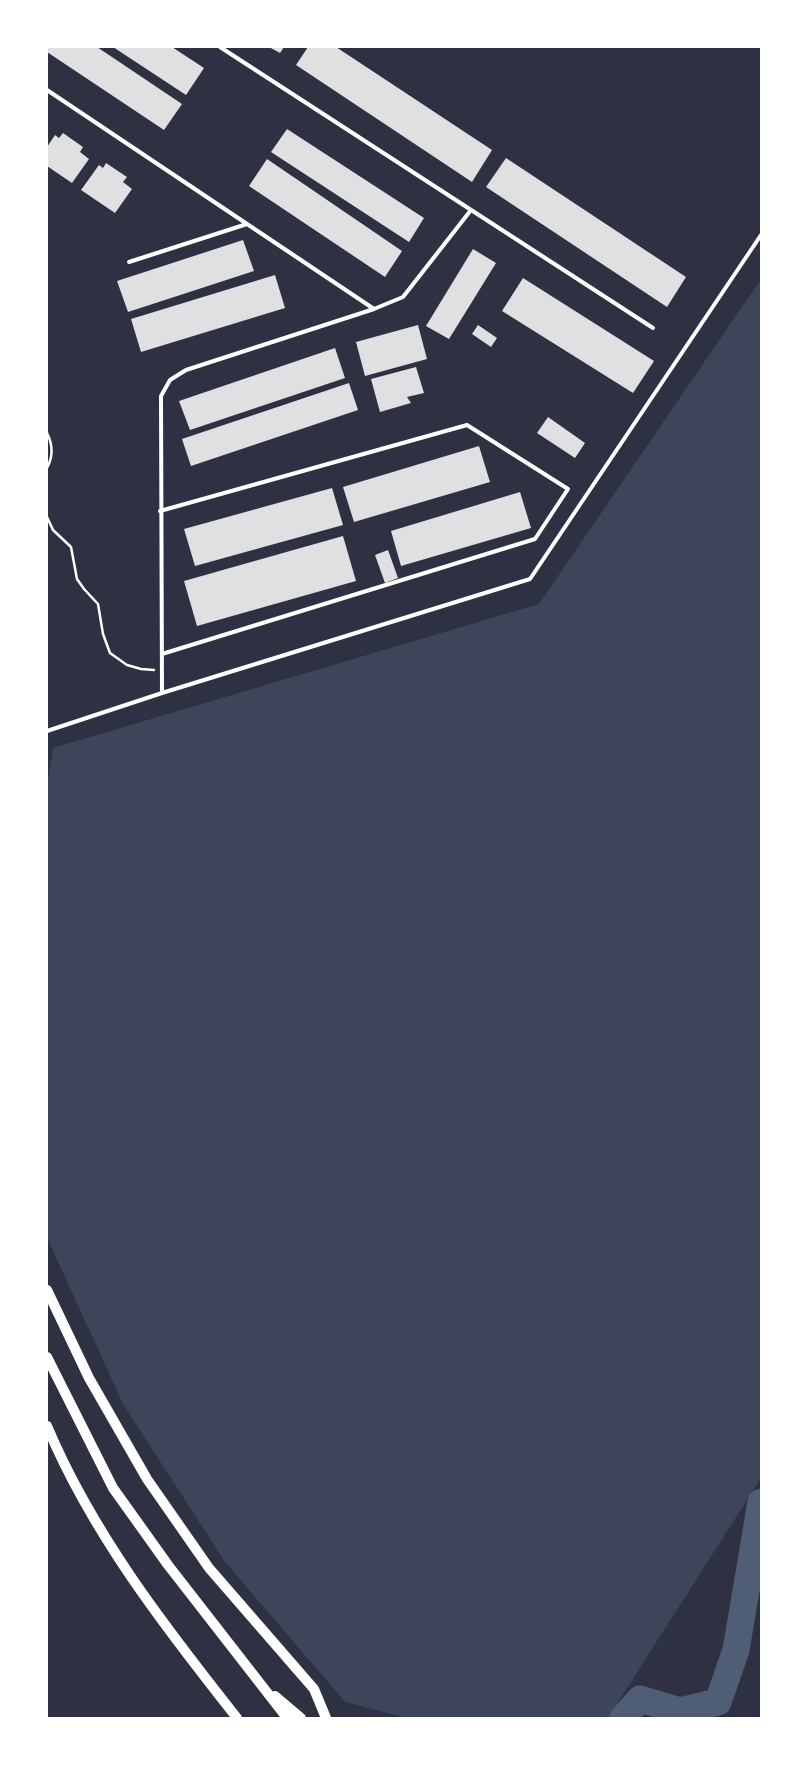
<!DOCTYPE html>
<html>
<head>
<meta charset="utf-8">
<style>
  body { margin:0 }
  #map { position:relative; width:808px; height:1765px; overflow:hidden; background:#2d3142; font-family:Signika,sans-serif }
  canvas { display:block }
  .frame { position:absolute; inset:0; border:48px solid #fff; pointer-events:none }
</style>
</head>
<body>
<div id="map">
<canvas width="808" height="1765"></canvas>
<div class="frame"></div>
</div>
<script>
const c = document.querySelector('canvas').getContext('2d');
c.lineJoin = 'round';
function fillPath(path, color) {
  c.fillStyle = color;
  c.fill(path, 'evenodd');
}
function trace(path, color, width, dash) {
  c.strokeStyle = color;
  c.lineWidth = width;
  c.lineCap = dash ? 'butt' : 'round';
  c.setLineDash(dash || []);
  c.stroke(path);
}
fillPath(new Path2D(`
  M761,279V1478L608,1718H407L345,1702L225,1562L123,1404L49,1242L47,1230V786L53,748L539,604Z`), '#3c4559');
trace(new Path2D(`
  M623,1718L640,1699L680,1711L718,1702L736,1650L761,1502`), '#4f5d75', 27);
fillPath(new Path2D(`
  M47,47H97L182,104L164,130L47,52Z
  M113,47H172L204,68L186,95Z
  M269,47H284L280,53Z
  M308,47H336L492,150L472,182L296,65Z
  M287,129L424,218L409,242L271,152Z
  M63,133L83,147L80,152L89,159L72,183L47,166V147L55,135L59,138Z
  M506,158L686,277L667,307L486,187Z
  M267,159L402,251L385,277L249,186Z
  M106,163L127,177L123,182L132,189L115,213L81,190L99,165L103,168Z
  M243,240L254,271L128,312L117,281Z
  M473,249L496,263L449,339L426,326Z
  M275,275L285,308L141,352L131,319Z
  M523,278L654,361L633,393L502,311Z
  M418,325L427,359L365,376L356,342Z
  M478,325L497,338L491,347L472,334Z
  M335,348L345,378L190,430L179,401Z
  M416,367L424,393L407,397L411,403L380,412L371,379Z
  M349,383L358,410L191,466L182,439Z
  M548,417L585,443L575,458L537,433Z
  M479,446L490,482L354,522L343,487Z
  M332,488L343,525L195,566L184,529Z
  M520,492L531,528L401,566L391,531Z
  M343,536L356,581L197,626L184,581Z
  M388,550L398,578L385,583L375,555Z`), '#e0e0e3');
trace(new Path2D(`
  M47,433C53,445 53,457 47,468
  M47,517L53,530L71,547L77,579L84,589L98,604L103,634L110,653L127,665L141,669L154,670`), '#fff', 2.5);
trace(new Path2D(`
  M220,47L653,328
  M47,90L374,309
  M129,262L247,224
  M160,511L467,425L568,489L535,539L162,654
  M162,693L161,396L170,380L186,370L374,309L403,297L471,210
  M47,731L162,693L530,579L761,235`), '#fff', 4);
trace(new Path2D(`
  M47,1290L89,1378L147,1479L209,1568L314,1689L326,1718
  M47,1357L113,1488L168,1565L287,1718
  M47,1426C92,1533 165,1627 237,1718
  M275,1696L301,1718`), '#fff', 10);
</script>
</body>
</html>
